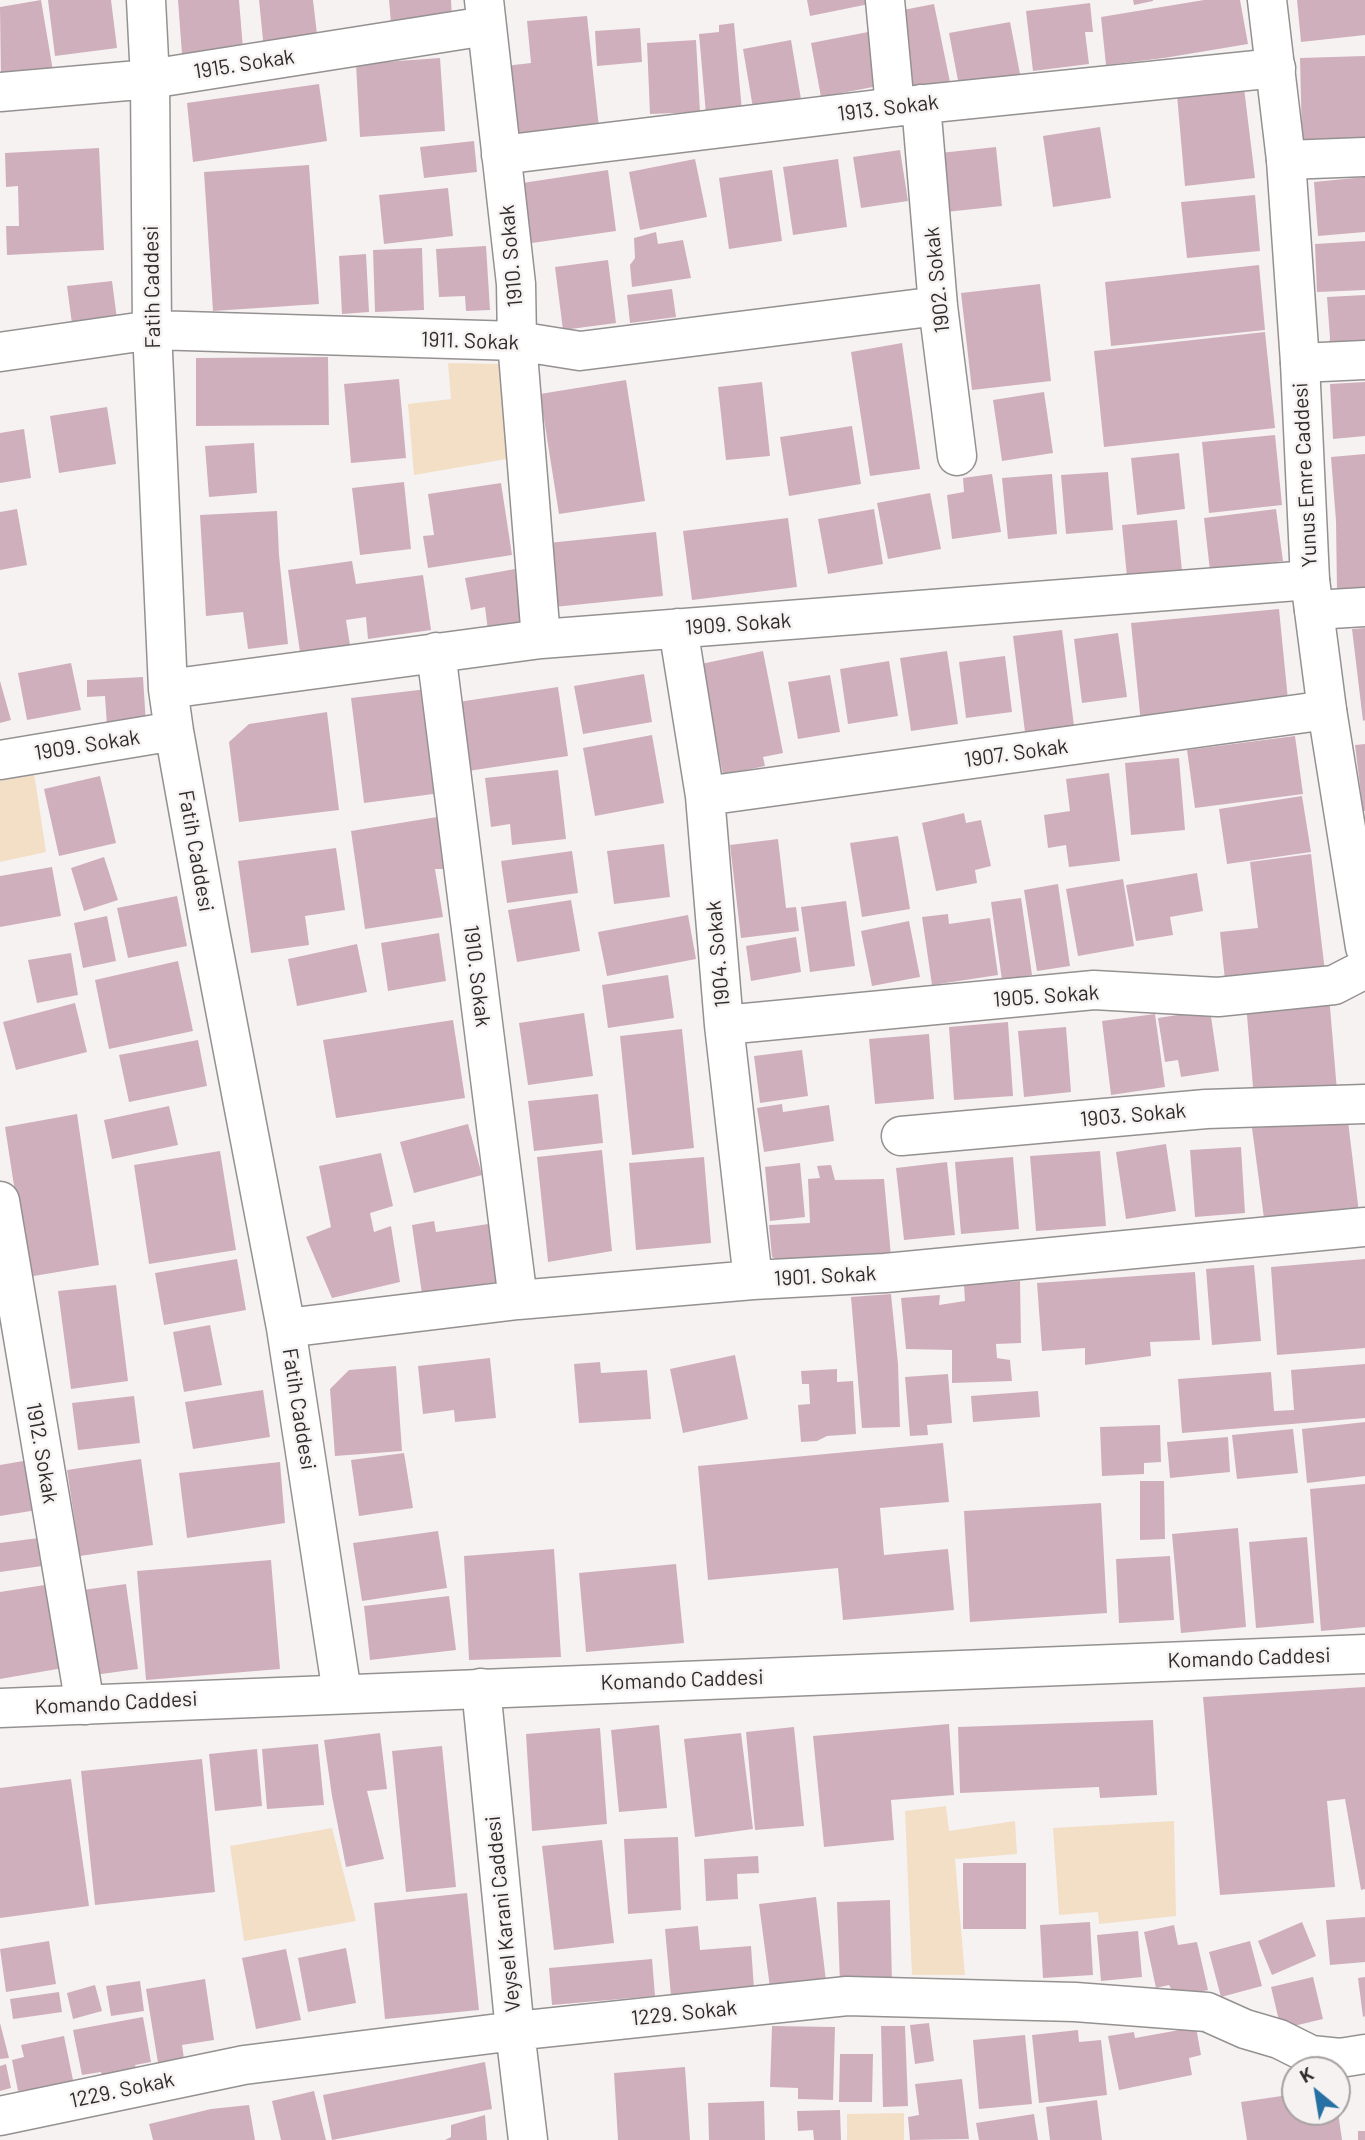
<!DOCTYPE html>
<html>
<head>
<meta charset="utf-8">
<style>
  body { margin:0 }
  #map { position:relative; width:1365px; height:2140px; overflow:hidden; background:#f6f2f2; font-family:Barlow,sans-serif }
  canvas { display:block }
  .north { position:absolute; left:1281px; top:2056px; width:70px; height:70px; box-sizing:border-box; background:#f6f2f2; border:2px solid #a6a2a2; border-radius:50%; rotate:330deg; font-size:19px; font-weight:700; line-height:28px; text-align:center; color:#2d2b2b }
  .north::after { content:''; display:block; margin:auto; width:24px; height:32px; background:#2670a3; clip-path:polygon(50% 0,100% 100%,50% 72%,0 100%) }
</style>
</head>
<body>
<div id="map">
<canvas width="1365" height="2140"></canvas>
<div class="north">K</div>
</div>
<script>
const c = document.querySelector('canvas').getContext('2d');
c.lineJoin = 'round';
function fillPath(path, color) {
  c.fillStyle = color;
  c.fill(path, 'evenodd');
}
function trace(path, color, width, dash) {
  c.strokeStyle = color;
  c.lineWidth = width;
  c.lineCap = dash ? 'butt' : 'round';
  c.setLineDash(dash || []);
  c.stroke(path);
}
function write(font, color, halo, rows, align = 'center') {
  c.font = font + ' Barlow,sans-serif';
  c.lineWidth = 5;
  c.setLineDash([]);
  c.textBaseline = 'middle';
  c.strokeStyle = halo;
  c.fillStyle = color;
  for (const [text, x, y, turn = 0] of rows) {
    c.save();
    c.translate(x, y);
    c.rotate((+turn || 0) * Math.PI / 180);
    c.textAlign = isNaN(turn) ? turn : align;
    if (halo) c.strokeText(text, 0, 0);
    c.fillText(text, 0, 0);
    c.restore();
  }
}
fillPath(new Path2D(`
  M448,363L502,364L507,459L414,475L408,404L451,399Z
  M34,773L46,852L0,862V781Z
  M946,1806L949,1831L1015,1821L1017,1854L955,1859L965,1975H912L905,1811Z
  M1174,1821L1176,1916L1099,1924L1098,1912L1059,1915L1053,1828Z
  M332,1828L356,1921L244,1941L230,1846Z
  M904,2113V2140H847V2114Z`), '#f2dfc6');
fillPath(new Path2D(`
  M41,0L53,71L1,80L0,7Z
  M48,0H111L117,48L55,56Z
  M178,0H239L243,49L182,54Z
  M259,0H313L318,43L264,50Z
  M389,0H451L452,19L391,23Z
  M807,0H873L874,3L810,16Z
  M1133,0H1153V1L1134,5Z
  M1204,0H1240L1248,44L1164,58L1106,65L1101,17Z
  M1297,0H1365V35L1301,42Z
  M1090,3L1093,32H1085L1089,64L1033,71L1026,11Z
  M934,4L951,87L915,94L898,11Z
  M587,16L600,137L514,148L496,67L531,63L527,21Z
  M1010,22L1021,79L960,91L949,33Z
  M734,23L742,111L706,114L699,34L719,32V25Z
  M640,28L642,62L597,66L595,31Z
  M868,32L878,86L821,97L811,43Z
  M696,40L700,112L650,114L647,43Z
  M791,40L802,105L754,114L743,49Z
  M1365,56V140L1302,142L1300,58Z
  M440,58L445,131L360,137L356,64Z
  M319,84L327,141L193,162L187,103Z
  M1244,88L1255,178L1185,186L1177,95Z
  M1100,127L1111,198L1053,207L1043,136Z
  M474,141L477,172L424,178L420,147Z
  M996,147L1002,206L946,212L940,153Z
  M99,148L104,250L7,255L6,226H19L18,186L6,187L5,153Z
  M900,150L908,201L861,208L853,157Z
  M695,159L707,217L640,230L629,172Z
  M838,159L847,227L793,235L783,167Z
  M309,165L319,304L213,311L204,172Z
  M608,170L616,231L525,244L516,184Z
  M772,170L782,241L729,249L719,178Z
  M1365,177V232L1318,236L1314,182Z
  M448,188L453,236L384,244L379,195Z
  M1255,195L1260,251L1187,258L1181,202Z
  M656,232L658,244L683,240L691,278L632,287L630,265L635,258L634,238Z
  M1365,241V290L1317,292L1315,244Z
  M486,246L490,310L466,311L465,296L439,297L436,249Z
  M422,248L424,310L375,312L373,250Z
  M366,254L369,312L342,314L339,256Z
  M608,260L616,323L563,330L555,267Z
  M1259,265L1265,330L1111,346L1105,282Z
  M112,281L117,319L72,324L67,286Z
  M1040,284L1051,381L972,390L961,293Z
  M672,289L676,317L630,323L627,295Z
  M1365,295V352H1328L1330,338L1327,297Z
  M1265,332L1275,428L1104,447L1094,351Z
  M902,343L920,469L870,476L851,352Z
  M328,357L329,425L196,426V358Z
  M399,379L406,458L351,463L344,384Z
  M626,380L645,501L559,514L540,394Z
  M762,382L770,456L726,460L718,387Z
  M1365,382V436L1333,439L1330,384Z
  M1044,392L1053,453L1002,461L993,400Z
  M107,407L116,464L59,473L50,416Z
  M852,426L861,484L789,496L780,437Z
  M24,429L31,478L0,483V433Z
  M1275,435L1282,505L1209,513L1202,442Z
  M254,443L257,493L209,497L205,446Z
  M1179,453L1185,509L1137,515L1131,458Z
  M1365,454V591H1337L1336,521L1331,457Z
  M1108,472L1113,530L1066,534L1061,475Z
  M992,474L1001,532L952,539L947,495L964,492L963,478Z
  M1052,474L1057,534L1008,539L1002,478Z
  M404,482L411,549L360,555L352,488Z
  M501,483L512,555L428,568L423,536L434,535L428,494Z
  M930,493L941,549L888,559L877,503Z
  M17,509L27,565L0,570V512Z
  M874,509L883,564L828,574L818,519Z
  M1276,509L1283,561L1210,571L1204,518Z
  M277,511L279,555L288,644L248,649L243,612L206,616L200,515Z
  M788,518L797,587L692,600L683,531Z
  M1177,520L1182,571L1127,577L1122,525Z
  M656,532L663,596L554,607L548,543Z
  M352,561L356,584L423,575L431,630L368,639L366,617L346,620L350,645L300,652L288,570Z
  M515,569L524,626L488,631L485,607L471,610L465,578Z
  M1279,609L1289,710L1141,724L1131,623Z
  M1365,628V720L1363,721L1352,629Z
  M1062,630L1074,726L1025,732L1013,636Z
  M1118,633L1127,697L1082,703L1074,639Z
  M763,651L783,753L763,757L765,766L723,775L701,664Z
  M947,651L958,724L911,731L900,658Z
  M1005,656L1012,712L966,718L959,662Z
  M889,661L898,716L848,724L840,669Z
  M71,663L81,710L27,720L18,673Z
  M644,674L652,722L583,734L574,686Z
  M830,675L840,732L798,739L788,682Z
  M143,677L146,724L107,726L105,696L87,697V680Z
  M0,681L11,720L0,723Z
  M558,687L568,756L468,771L458,702Z
  M427,689L441,793L364,803L351,698Z
  M327,712L339,810L239,822L229,742L249,724Z
  M652,735L664,803L595,816L583,748Z
  M1295,736L1303,794L1195,808L1187,750Z
  M1365,744V811H1363L1355,745Z
  M1179,758L1185,830L1131,835L1125,763Z
  M558,770L566,839L512,845L510,824L491,827L485,778Z
  M1109,773L1120,861L1069,867L1066,845L1048,848L1044,815L1070,811L1066,779Z
  M100,776L116,843L59,856L44,789Z
  M1302,796L1311,852L1227,864L1219,809Z
  M964,813L966,823L981,820L991,866L975,870L977,883L936,891L922,823Z
  M437,817L447,869H435L443,917L365,929L351,831Z
  M898,836L910,909L862,917L850,843Z
  M778,839L786,908L796,907L799,931L741,938L730,845Z
  M664,844L670,897L614,904L607,851Z
  M336,848L345,910L305,916L309,945L251,953L238,861Z
  M572,851L578,893L507,903L501,861Z
  M1311,854L1326,980L1226,990L1220,932L1258,928L1250,862Z
  M104,857L118,900L84,911L71,868Z
  M52,867L61,916L0,927V876Z
  M1197,873L1203,911L1170,917L1173,935L1136,941L1126,885Z
  M1123,879L1134,946L1078,956L1066,889Z
  M1058,884L1070,966L1037,971L1024,890Z
  M177,896L187,946L128,958L117,908Z
  M1021,898L1032,975L1002,980L991,902Z
  M571,900L580,951L517,962L508,910Z
  M846,901L855,966L810,972L801,907Z
  M948,914L949,924L990,918L998,975L932,985L922,917Z
  M688,915L696,959L607,976L598,932Z
  M107,916L116,961L83,968L74,923Z
  M909,921L920,977L872,986L861,931Z
  M439,933L446,981L388,991L381,943Z
  M796,937L801,972L751,981L746,946Z
  M357,944L367,992L297,1006L288,959Z
  M71,953L78,995L37,1003L28,960Z
  M178,961L193,1031L109,1049L95,980Z
  M668,975L674,1018L608,1028L602,985Z
  M1329,995L1337,1091L1254,1099L1246,1003Z
  M75,1003L87,1052L16,1070L3,1022Z
  M1210,1010L1219,1071L1181,1077L1178,1060L1165,1062L1158,1018Z
  M584,1013L593,1076L528,1085L519,1023Z
  M1155,1014L1165,1087L1111,1095L1102,1021Z
  M453,1020L465,1098L336,1118L323,1040Z
  M1008,1022L1013,1096L954,1100L949,1027Z
  M1066,1027L1071,1092L1024,1097L1018,1031Z
  M682,1029L694,1148L632,1155L620,1036Z
  M929,1034L934,1099L875,1104L869,1039Z
  M198,1040L207,1086L129,1102L119,1055Z
  M802,1050L808,1096L760,1103L754,1056Z
  M598,1094L603,1143L534,1151L528,1101Z
  M782,1104L783,1112L829,1105L834,1141L764,1152L757,1108Z
  M169,1106L178,1145L112,1159L104,1120Z
  M77,1114L99,1265L28,1277L5,1127Z
  M1348,1121L1360,1221L1265,1226L1252,1128Z
  M468,1124L482,1175L414,1193L400,1142Z
  M1166,1144L1176,1211L1126,1219L1116,1152Z
  M1241,1147L1245,1213L1195,1217L1190,1150Z
  M602,1150L612,1251L548,1262L537,1157Z
  M220,1151L236,1250L149,1264L134,1165Z
  M1100,1151L1106,1226L1036,1231L1030,1156Z
  M381,1153L393,1206L370,1213L374,1232L391,1226L400,1282L332,1298L306,1237L331,1227L319,1166Z
  M704,1157L711,1243L636,1250L629,1163Z
  M1013,1157L1019,1229L961,1234L955,1162Z
  M947,1162L955,1235L904,1240L896,1168Z
  M800,1163L805,1217L770,1221L765,1167Z
  M831,1165L835,1180L884,1179L891,1256L781,1262L772,1257L769,1225L810,1223L808,1179L820,1178L817,1166Z
  M434,1221L436,1232L488,1224L497,1282L422,1294L412,1225Z
  M237,1259L246,1310L164,1325L155,1273Z
  M1365,1259V1348L1277,1355L1271,1267Z
  M1254,1265L1261,1341L1212,1345L1206,1269Z
  M1195,1272L1200,1340L1150,1342L1151,1356L1085,1365V1348L1042,1351L1037,1283Z
  M1020,1281L1021,1343L996,1344L997,1358L1010,1360L1012,1381L952,1383V1350L906,1349L901,1298L940,1295L939,1305L965,1301L964,1285Z
  M116,1285L128,1381L71,1389L58,1291Z
  M891,1294L898,1364L900,1427L862,1428L851,1297Z
  M210,1325L222,1385L184,1392L173,1332Z
  M735,1355L748,1419L683,1433L670,1369Z
  M490,1358L496,1418L455,1422L454,1410L423,1414L418,1366Z
  M600,1362L601,1373L647,1370L651,1419L579,1423L574,1364Z
  M1365,1364V1418L1182,1433L1178,1379L1271,1372L1274,1411L1294,1410L1291,1370Z
  M396,1366L402,1451L335,1456L330,1389L349,1370Z
  M837,1369V1382L853,1381L856,1434L827,1436L817,1441L801,1442L798,1405L810,1404L809,1384H802L801,1371Z
  M948,1374L952,1423L927,1425L928,1435L910,1436L905,1377Z
  M263,1390L270,1437L193,1449L185,1402Z
  M1038,1391L1040,1417L973,1422L971,1396Z
  M134,1396L140,1443L78,1450L72,1403Z
  M1365,1422V1476L1307,1483L1302,1429Z
  M1160,1425L1161,1462L1144,1463V1474L1102,1476L1100,1427Z
  M1293,1429L1298,1473L1237,1479L1232,1435Z
  M1228,1437L1230,1472L1170,1478L1167,1442Z
  M943,1443L949,1502L880,1508L884,1555L948,1549L954,1610L843,1620L838,1568L708,1580L698,1466Z
  M404,1453L413,1508L359,1516L351,1460Z
  M141,1459L153,1545L80,1556L67,1470Z
  M29,1460L37,1510L0,1516V1465Z
  M280,1462L285,1523L187,1538L179,1473Z
  M1140,1481H1164L1165,1539L1140,1540Z
  M1365,1484V1627L1321,1631L1310,1489Z
  M1101,1503L1107,1613L970,1622L964,1511Z
  M1238,1528L1246,1627L1181,1633L1172,1534Z
  M438,1531L447,1588L362,1601L353,1543Z
  M46,1537L49,1565L0,1572V1543Z
  M1307,1537L1314,1623L1256,1628L1249,1542Z
  M554,1549L561,1657L469,1660L464,1556Z
  M1170,1556L1174,1620L1119,1623L1116,1559Z
  M271,1560L280,1669L146,1680L137,1571Z
  M676,1564L684,1643L586,1652L579,1573Z
  M51,1584L63,1668L0,1679V1592Z
  M126,1584L138,1669L94,1675L83,1590Z
  M449,1596L456,1650L370,1660L364,1606Z
  M1365,1687V1889L1361,1890L1345,1799L1327,1801L1335,1887L1220,1895L1203,1697Z
  M1153,1720L1157,1795L1100,1798L1099,1787L960,1793L958,1727Z
  M949,1724L954,1795L891,1800L894,1840L824,1847L813,1736Z
  M659,1725L667,1808L619,1812L611,1730Z
  M794,1727L804,1826L755,1830L746,1732Z
  M600,1728L607,1824L532,1831L526,1734Z
  M380,1733L387,1789L367,1791L384,1859L346,1867L332,1796L324,1740Z
  M741,1733L753,1829L695,1837L684,1739Z
  M318,1744L324,1805L267,1809L262,1749Z
  M442,1746L456,1887L406,1892L392,1751Z
  M257,1749L262,1806L215,1811L209,1754Z
  M202,1759L215,1892L95,1905L81,1771Z
  M71,1779L89,1906L0,1918V1788Z
  M678,1837L681,1910L628,1914L624,1839Z
  M602,1840L614,1943L554,1950L542,1846Z
  M758,1856L759,1873L737,1874L738,1899L706,1901L704,1859Z
  M963,1863H1026V1929H963Z
  M467,1893L479,2010L385,2019L374,1903Z
  M816,1897L826,1981L770,1988L759,1904Z
  M890,1900L892,1982L840,1984L837,1902Z
  M1365,1917V1962L1330,1965L1326,1920Z
  M1090,1922L1093,1975L1043,1978L1040,1925Z
  M1302,1922L1316,1956L1272,1975L1258,1941Z
  M1174,1925L1178,1945L1197,1942L1208,1990L1176,1997L1169,1985L1156,1988L1144,1932Z
  M698,1926L700,1950L751,1946L754,1989L671,1996L665,1929Z
  M1138,1931L1142,1977L1101,1981L1097,1935Z
  M49,1941L56,1984L6,1992L0,1949Z
  M1250,1941L1262,1986L1221,1997L1209,1952Z
  M346,1948L356,2003L308,2012L298,1958Z
  M286,1949L301,2020L256,2029L242,1958Z
  M652,1959L655,1996L552,2005L549,1968Z
  M1313,1977L1323,2019L1281,2029L1271,1987Z
  M1365,1977V2016L1363,2017L1358,1978Z
  M205,1979L214,2040L182,2045L184,2059L158,2063L146,1989Z
  M140,1981L144,2011L111,2016L106,1986Z
  M95,1985L102,2011L73,2019L67,1993Z
  M59,1992L62,2012L13,2019L10,1999Z
  M143,2017L151,2062L135,2065L137,2071L102,2078L101,2072L82,2075L73,2030Z
  M0,2023L9,2058L0,2059Z
  M929,2023L934,2061L915,2064L910,2025Z
  M772,2026L835,2027L833,2100L798,2099V2088L770,2087Z
  M881,2026H905L908,2106L883,2107Z
  M1196,2027L1201,2055L1189,2058L1192,2075L1119,2090L1108,2036L1134,2032L1135,2038Z
  M1078,2030L1079,2042L1101,2040L1107,2095L1039,2103L1032,2035Z
  M1025,2035L1032,2104L979,2109L973,2040Z
  M64,2036L74,2085L31,2093L30,2090L18,2091L12,2060L24,2057L21,2045Z
  M840,2054H873L872,2102H839Z
  M485,2062L492,2109L332,2140L323,2095Z
  M6,2064L11,2088L0,2091V2066Z
  M685,2067L690,2140H618L614,2073Z
  M962,2079L969,2139L910,2140L908,2117L919,2115L915,2084Z
  M314,2091L326,2140H281L272,2101Z
  M1295,2094V2112H1338L1342,2140H1247L1241,2102Z
  M1097,2100L1102,2140H1050L1046,2107Z
  M764,2101L765,2140H709L708,2103Z
  M249,2105L255,2140H153L149,2124L211,2109Z
  M840,2110L841,2140H814L813,2130L798,2131L797,2111Z
  M1034,2114L1038,2140H979L976,2123Z
  M485,2115L487,2140H445L451,2137V2125Z
  M1358,2131H1365V2140H1358Z`), '#d0afbc');
const minor = new Path2D(`
  M146,0L150,79L152,330L168,689L174,731L210,931L286,1328L342,1693
  M484,0L516,284L517,341L541,639
  M885,0L895,107
  M0,92L150,79L486,26
  M921,104L938,306L957,456
  M501,155L895,107L1276,68
  M1286,160L1365,157
  M0,352L152,330L517,341L580,351L938,306
  M1300,363L1365,360
  M1314,610L1365,607
  M678,628L705,796L724,1025L753,1280
  M436,652L518,1300
  M168,689L541,639L1310,580
  M0,760L174,731
  M705,796L1327,710
  M724,1025L1094,990L1218,997L1334,985L1365,969
  M901,1136L1206,1109L1365,1104
  M0,1201L85,1705
  M286,1328L518,1300L753,1280L885,1273L1365,1227
  M481,1688L515,2031L528,2140
  M0,2116L244,2065L515,2031L847,1996L1075,2002L1207,2012L1245,2029L1279,2039L1311,2055L1340,2058L1365,2054`);
const major = new Path2D(`
  M1267,0L1286,160L1300,363L1310,580L1327,710L1365,947
  M0,1708L1365,1654`);
trace(minor, '#959191', 41);
trace(major, '#959191', 41);
trace(minor, '#fff', 38);
trace(major, '#fff', 38);
write('21px', '#2d2b2b', '#f6f2f2', [
  ["1915. Sokak",244,64,-9],
  ["1913. Sokak",888,108,-7],
  ["1910. Sokak",511,256,-95],
  ["1902. Sokak",937,280,-96],
  ["Fatih Caddesi",152,287,-91],
  ["1911. Sokak",470,341,2],
  ["Yunus Emre Caddesi",1305,475,-93],
  ["1909. Sokak",738,624,-4],
  ["1909. Sokak",87,745,-9],
  ["1907. Sokak",1016,753,-8],
  ["Fatih Caddesi",196,851,80],
  ["1904. Sokak",718,954,-95],
  ["1910. Sokak",477,976,83],
  ["1905. Sokak",1046,996,-4],
  ["1903. Sokak",1133,1115,-5],
  ["1901. Sokak",825,1276,-3],
  ["Fatih Caddesi",299,1409,81],
  ["1912. Sokak",42,1453,80],
  ["Komando Caddesi",1249,1658,-2],
  ["Komando Caddesi",682,1680,-2],
  ["Komando Caddesi",116,1703,-3],
  ["Veysel Karani Caddesi",503,1914,-96],
  ["1229. Sokak",684,2013,-6],
  ["1229. Sokak",122,2090,-12]
]);
</script>
</body>
</html>
